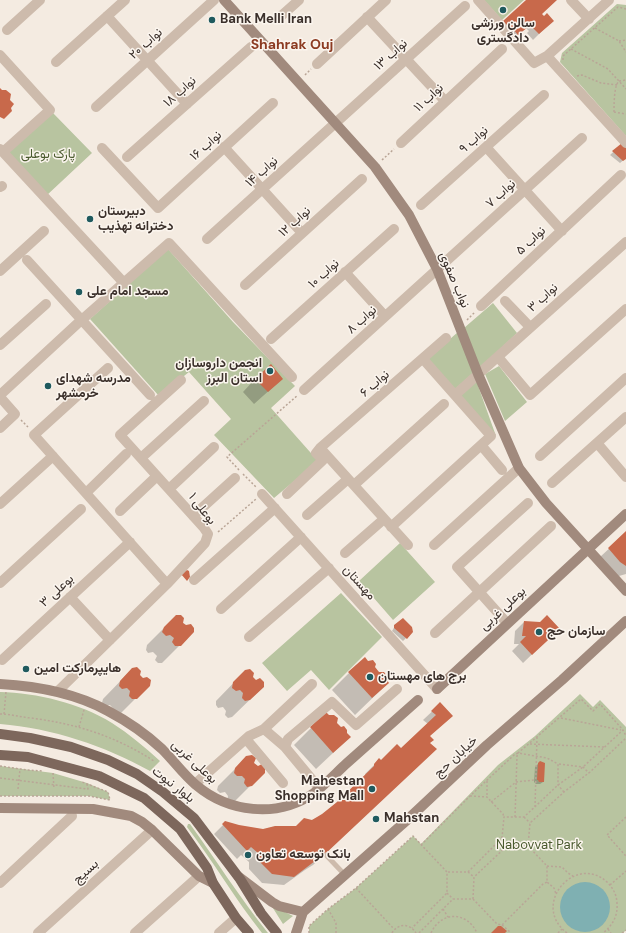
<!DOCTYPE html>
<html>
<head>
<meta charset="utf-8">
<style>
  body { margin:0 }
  canvas { display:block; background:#f4ebe1 }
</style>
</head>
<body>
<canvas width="626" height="933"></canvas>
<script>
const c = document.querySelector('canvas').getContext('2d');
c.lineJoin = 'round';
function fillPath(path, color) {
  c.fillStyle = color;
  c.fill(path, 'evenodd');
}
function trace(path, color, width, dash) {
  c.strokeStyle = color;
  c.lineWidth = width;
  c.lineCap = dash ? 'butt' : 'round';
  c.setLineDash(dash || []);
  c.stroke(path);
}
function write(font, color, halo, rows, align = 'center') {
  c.font = font + ' "DM Sans",Vazirmatn,sans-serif';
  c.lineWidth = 3;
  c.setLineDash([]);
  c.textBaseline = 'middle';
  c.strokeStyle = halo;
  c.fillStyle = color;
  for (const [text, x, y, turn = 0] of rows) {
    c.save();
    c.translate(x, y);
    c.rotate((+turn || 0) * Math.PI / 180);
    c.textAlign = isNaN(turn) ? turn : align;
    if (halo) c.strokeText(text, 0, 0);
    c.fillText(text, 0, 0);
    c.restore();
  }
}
fillPath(new Path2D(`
  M484,0H524L502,20Z
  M617,4L626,5V136L560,62L562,53Z
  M53,113L92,153L46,196L8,153Z
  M168,249L233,322L295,386L271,408L318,461L274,498L214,435L231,419L189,372L159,396L90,319Z
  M493,303L517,333L480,368L464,328Z
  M458,332L473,373L454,390L426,360Z
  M499,366L527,402L505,421L485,374Z
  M476,380L496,436L459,395Z
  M400,543L435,582L393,620L359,581Z
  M341,593L382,637L329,690L311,670L287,691L262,663Z
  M0,692C37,693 80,703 112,723C129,734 145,747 160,761L150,771C105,746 52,728 0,724Z
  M580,694L593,707L600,700L626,727V930L623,933H309V926L328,909L356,888L413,836L421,844L498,765L535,736Z
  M0,766L53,773L87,783L108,792L110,800L89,796H0Z
  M188,824H190C216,860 240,898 268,933H262C235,899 213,861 187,827Z
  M271,905L293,916L283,924Z`), '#b8c4a0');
fillPath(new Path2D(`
  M560 907a25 25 0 1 1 50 0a25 25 0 1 1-50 0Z`), '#7fb0b2');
fillPath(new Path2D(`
  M527,0H555L541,14L544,18L552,21L533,40L527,33L529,31L526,28L512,40L506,34Z
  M622,144L626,149V158L620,163L610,155Z
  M255,379H282L254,404L243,392Z
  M626,533V574L619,576L611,571L600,557Z
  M176,616L193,632L162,663H158L155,660L157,656L153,652L148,653L146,650L147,645Z
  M524,622L549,638L523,663L512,651L519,644H514L515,631Z
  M395,626L412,632L403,641L392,631Z
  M374,667L388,683L355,715L332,690L349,673Z
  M132,669L149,685L119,715L110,705L105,706L102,703L103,699Z
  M245,671L263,687L232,717L228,718L225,715L226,711L223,707L218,708L216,705V701Z
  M440,704L429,737V743L426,758L313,865L305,870L284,885L262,883L249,869V862L241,855L237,859L214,834L226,822L239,826L263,830L296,827L323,815L366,776L365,774L379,760L381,761L401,750L428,724L423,720Z
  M336,723L350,737L316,769L294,745L311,728Z
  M247,757L264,772L233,803L227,801L228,796L225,792L220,793L217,790L218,786Z
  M538,764L543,782L540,784H536L534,782L535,767Z`), '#0003');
fillPath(new Path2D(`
  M526,0H557L542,14L544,16L547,13L554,21L539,34L532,27L534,25L533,23L518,35L513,29L511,31L503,21Z
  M0,88L2,90H6L11,94L10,100L14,104L11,108L12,111L4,119L0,117Z
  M622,143L626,148V159L623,161L612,151Z
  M271,364L283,379L268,392L255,379Z
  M626,531V566L620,562L608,548Z
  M187,570L189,571L190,577L187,581L181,574Z
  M176,615H181L184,618L183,623L186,625L191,624L194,628V632L181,646H175L172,642L174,638L170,635L166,636L162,632L164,627Z
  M547,615L560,629L532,655L520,642L526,636H522L524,621L540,622Z
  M403,618L412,627L413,632L407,639L394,628V625Z
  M365,657L368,661L373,660L376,664L375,667L379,672H384L387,676L386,679L389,683L372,698L348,672Z
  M137,667L141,671L140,675L143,678L147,677L151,680L150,686L137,699H132L129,696L130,691L127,688L122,689L119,686L120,681L132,668Z
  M250,669L254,673L253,677L256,680L260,678L264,682V687L250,700L245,701L242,698L243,693L240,690L236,691L232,688L233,682L245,670Z
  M440,702L453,716L430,736L434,740L430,743L437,749L323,856L315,861L294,877L272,874L257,859L258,853L251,847L247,851L222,824L225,821L239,825L263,829L275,826H296L304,818L312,820L322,814L337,802L374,766V764L379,758L381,760L397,744L401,748L436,715L431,711Z
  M326,712L329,715H334L338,718L337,723L341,727L344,726L347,730V733L351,737L333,753L310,727Z
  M252,755L256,758L254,763L258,766L262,764L265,768V773L252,786L247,787L244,783L245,779L242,776H237L234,773L235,768L246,756Z
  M540,761L545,763L544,782H539L538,780H537L538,763Z
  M498,926H501L507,931L505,933H491Z`), '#c8694b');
trace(new Path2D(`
  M595,28L619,41L626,52
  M619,41L626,40
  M571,49L608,69L626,89
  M563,60V56L618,7L626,9
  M305,75L311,69
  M577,76L582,75L601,83L617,85
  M614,112C614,105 614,85 619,81C620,81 625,80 626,80
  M614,112L626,114
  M382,160L394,149
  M467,320L475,312
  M21,420L28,427
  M239,470L227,457L298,395
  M243,474L256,487
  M218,532L256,499
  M0,714C10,714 20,717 31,718C77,724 115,736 154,761
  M4,714L6,692
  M561,718L621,730
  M79,727L84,710
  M530,744L604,747
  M559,764L583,767L589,773
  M0,766L27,770L43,771
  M53,773L54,789
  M0,778L88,789L87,784
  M487,781V797
  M18,789L20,769
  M0,796H89L110,800L108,792L82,782
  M470,796L487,797L503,814L504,817
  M491,802L516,782L534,780
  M535,807L537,737
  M515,817L517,756L518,753L581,699L593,711L600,704L623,730L626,736
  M524,817L530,823
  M626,817L607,835L626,856
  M503,839L508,845L528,846L530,823L564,792L590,772L626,738
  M421,845L470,796L514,755L518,753L547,758L558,764V785L564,792
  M528,846L547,866V882L554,888L556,894
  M547,866L562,867L568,873L573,876
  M448,872H468L474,877
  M468,872L502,838L504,817H524L558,785L583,767L623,730
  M610,885L626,871
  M356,888L394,929
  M447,893L453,899
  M473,899L497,924L502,925L543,884L547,882
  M328,909L336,923V933
  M443,909L448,917
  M502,925L510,932L509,933
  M608,929L611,933
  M309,933V926L328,909L356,888L413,836L447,872V893L412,928
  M392,933C398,923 410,923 416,933
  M419,933L453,899H473L474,877L508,845
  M431,933C441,911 467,911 477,933
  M558,933L562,929
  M567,933C530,905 575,853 607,882C613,888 617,895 617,904C618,916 612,926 603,933
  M622,933L626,930`), '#b9a596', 1.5, [2, 2]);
trace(new Path2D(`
  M326,855L345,875`), '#cdbbac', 5);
trace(new Path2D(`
  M478,0L534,63L547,56L609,0
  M571,0L589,19
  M107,16L187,104
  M280,17L299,0
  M367,17L445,101
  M7,30L40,0
  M0,55L50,110L3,152
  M547,56L626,143
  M56,62L125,0
  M317,64L386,0
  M96,107L214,0
  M401,143L502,49
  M224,147L302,233
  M486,147L562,231
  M102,148L158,208L273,103
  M0,149L124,283
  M127,157L251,47
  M0,187L2,186
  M421,205L544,95
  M207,239L465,6
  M27,260L150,395
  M0,271L44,231
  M345,272L385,316
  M245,285L362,179
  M505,301L530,327
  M481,306L621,175
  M271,339L394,229
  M0,345L46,304
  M498,357L530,395L626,309
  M108,368L34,435L167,584
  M304,390L582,138
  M0,395L77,324L169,243L292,377
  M455,395L626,242
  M0,397L15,414L0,428
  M597,443L626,477
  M481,445L502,470
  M322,450L408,545
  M540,456L626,378
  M141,458L204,401
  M552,483L626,417
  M354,485L444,404
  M169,489L214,447
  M86,493L126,454
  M262,494L437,689
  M287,494L323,460L316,453L320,448L446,338
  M0,504L53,456
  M120,511L157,476
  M307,515L348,479
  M193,516L235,478
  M391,527L491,436L423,359
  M434,545L519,468
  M345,553L384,519
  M194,580L275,508
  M0,583L81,509
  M70,597L110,640
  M221,609L301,537
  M507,623L457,567L528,503
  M435,633L551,526
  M249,637L329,568
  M2,660L130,542
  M58,691L167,584L205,543L208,534L204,528L120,435L181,380
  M264,729L312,684
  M246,739L283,783
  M195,784L249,736L264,729L285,747
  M319,788L285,747L288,739L332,702L356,725L397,689
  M0,883L72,816
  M38,933L152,830
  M135,933L199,876
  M219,933L236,918`), '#cdbbac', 10);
trace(new Path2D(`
  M224,0L375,167L409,215L437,269L478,374L519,468L546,503L626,591
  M0,684C37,686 75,693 108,711C127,721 147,735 162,749C174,761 183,774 196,785C228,812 277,819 314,793C326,784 336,773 347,763C371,742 394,721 418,700
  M437,689L626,514
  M0,808L93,809L131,816L142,822L152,830L199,876L213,883
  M239,877L272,902L279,906L303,912
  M303,912L406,821L487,745L562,680L626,621
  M296,933L303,912`), '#a18a7d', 10);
trace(new Path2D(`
  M0,734L30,738L71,747L108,760L137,774L163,792L194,818L240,879L261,913L277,933
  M0,755L28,757L99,776L144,798L180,829L207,868L213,883L236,918L249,933`), '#7d675c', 10);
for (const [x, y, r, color] of [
  [503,10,4,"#1f5a5e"],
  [212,20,4,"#1f5a5e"],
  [90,219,4,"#1f5a5e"],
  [79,292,4,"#1f5a5e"],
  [270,371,4,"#1f5a5e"],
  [48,386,4,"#1f5a5e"],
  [539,632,4,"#1f5a5e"],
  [26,669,4,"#1f5a5e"],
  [370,677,4,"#1f5a5e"],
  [372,789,4,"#1f5a5e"],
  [376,819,4,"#1f5a5e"],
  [248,855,4,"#1f5a5e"]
]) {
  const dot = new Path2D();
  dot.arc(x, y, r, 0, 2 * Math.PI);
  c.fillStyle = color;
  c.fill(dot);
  trace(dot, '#fbf5ee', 1.5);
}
write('bold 13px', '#3b302b', '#fbf5ee', [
  ["Bank Melli Iran",220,20],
  ["سالن ورزشی",503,24,"center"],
  ["دادگستری",503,39,"center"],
  ["دبیرستان",98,212],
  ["دخترانه تهذیب",98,227],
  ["مسجد امام علی",87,292],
  ["انجمن داروسازان",262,364,"right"],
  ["استان البرز",262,379,"right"],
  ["مدرسه شهدای",56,379],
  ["خرمشهر",56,394],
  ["سازمان حج",547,632],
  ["هایپرمارکت امین",34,669],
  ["برج های مهستان",378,677],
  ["Mahestan",364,782,"right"],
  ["Shopping Mall",364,797,"right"],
  ["Mahstan",384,819],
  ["بانک توسعه تعاون",256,855]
], 'left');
write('13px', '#3b302b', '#fbf5ee', [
  ["نواب ۲۰",146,44,-42],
  ["نواب ۱۳",391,55,-42],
  ["نواب ۱۸",180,92,-42],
  ["نواب ۱۱",429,98,-43],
  ["نواب ۹",474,140,-42],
  ["نواب ۱۶",206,146,-42],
  ["نواب ۱۴",262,172,-42],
  ["نواب ۷",501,194,-42],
  ["نواب ۱۲",295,222,-42],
  ["نواب ۵",531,241,-43],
  ["نواب ۱۰",324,274,-42],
  ["نواب صفوی",454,280,67],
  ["نواب ۳",543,298,-42],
  ["نواب ۸",362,320,-42],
  ["نواب ۶",375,384,-41],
  ["بوعلی ۱",202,509,52],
  ["مهستان",359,583,48],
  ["بوعلی ۳",57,591,-43],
  ["بوعلی غربی",503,609,-43],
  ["خیابان حج",456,757,-43],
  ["بوعلی غربی",194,762,43],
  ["بلوار نبوت",173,785,38],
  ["بسیج",86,872,-42]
]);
write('13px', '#4a5a2e', '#fbf5ee', [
  ["پارک بوعلی",48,155],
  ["Nabovvat Park",539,846]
]);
write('bold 14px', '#8c3b22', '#fbf5ee', [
  ["Shahrak Ouj",292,45]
]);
</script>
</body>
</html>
